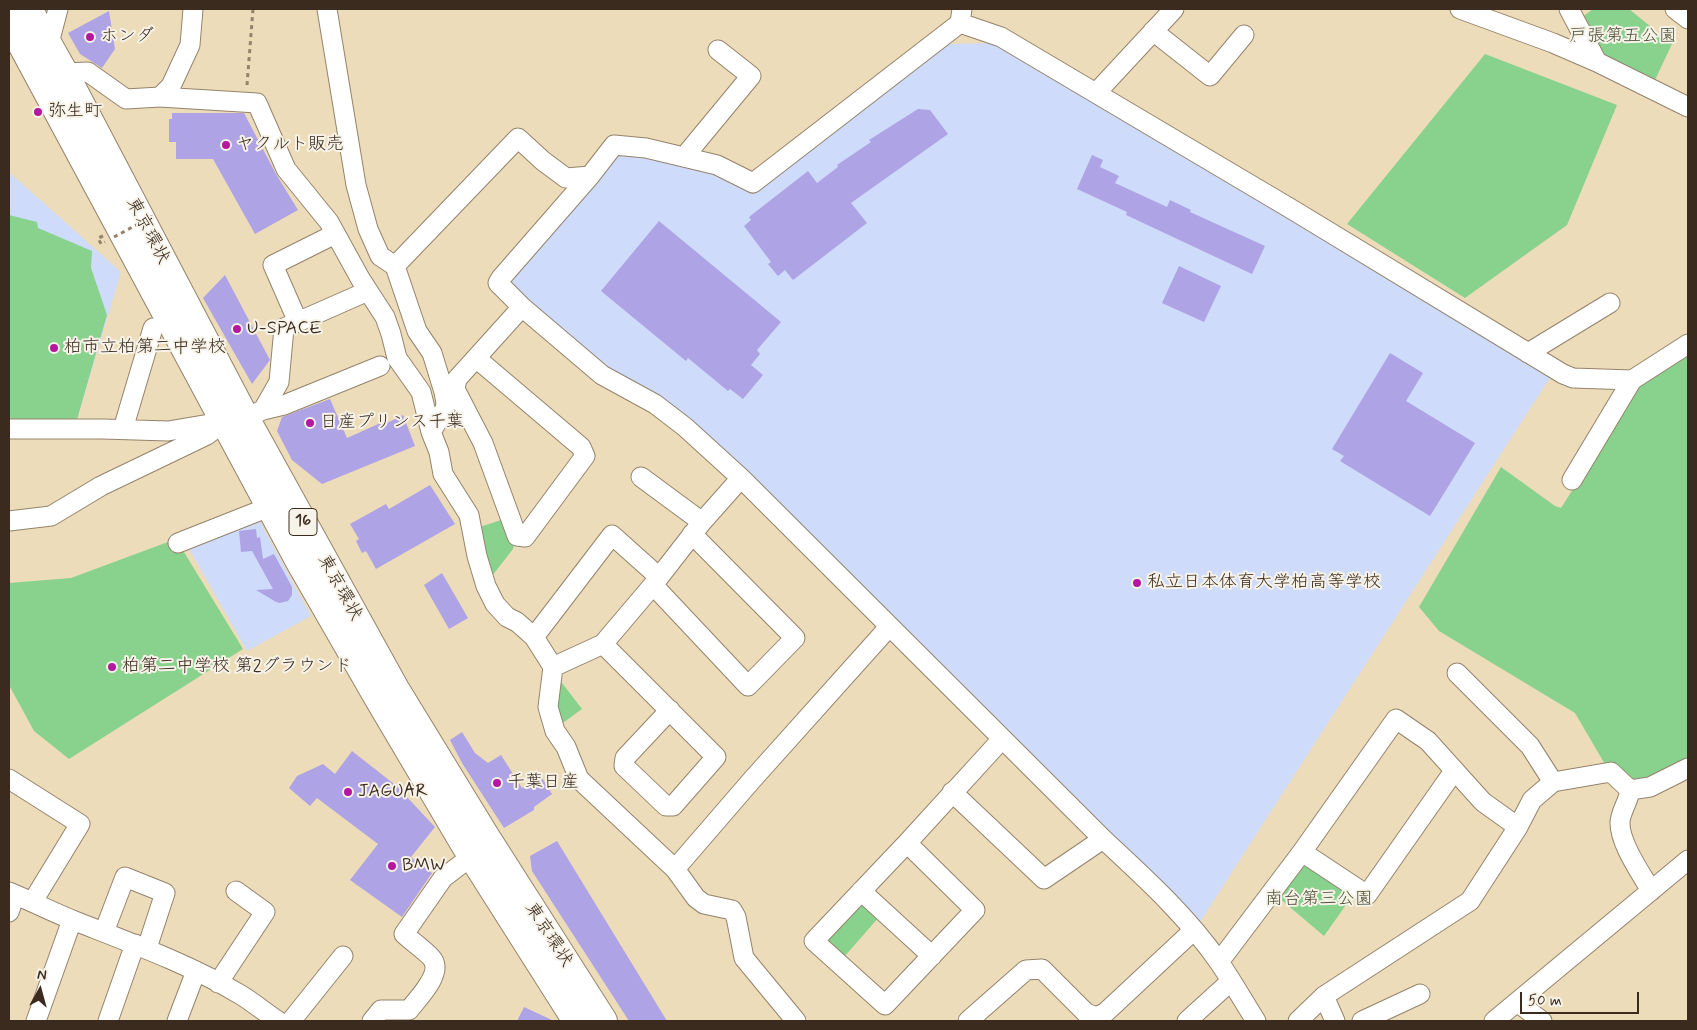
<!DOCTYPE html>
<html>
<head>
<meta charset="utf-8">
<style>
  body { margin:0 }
  #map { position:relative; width:1697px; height:1030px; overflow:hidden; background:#eddcb9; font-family:Mynerve,sans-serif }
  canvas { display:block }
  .frame { position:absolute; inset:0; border:10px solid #3b2a1e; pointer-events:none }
  .north { position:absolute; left:15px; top:965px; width:50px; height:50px; -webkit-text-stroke:4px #f7f3e8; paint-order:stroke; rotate:7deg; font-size:14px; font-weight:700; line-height:20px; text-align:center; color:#3b2a1e }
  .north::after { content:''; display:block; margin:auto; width:18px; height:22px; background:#3b2a1e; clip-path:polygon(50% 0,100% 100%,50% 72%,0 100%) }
  .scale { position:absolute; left:1520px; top:992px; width:119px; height:22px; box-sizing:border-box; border:2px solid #3b2a1e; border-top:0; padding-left:6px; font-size:15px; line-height:18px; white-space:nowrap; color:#3b2a1e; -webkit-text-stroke:4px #f7f3e8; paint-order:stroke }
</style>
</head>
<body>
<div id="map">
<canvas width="1697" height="1030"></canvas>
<div class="frame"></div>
<div class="north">N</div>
<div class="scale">50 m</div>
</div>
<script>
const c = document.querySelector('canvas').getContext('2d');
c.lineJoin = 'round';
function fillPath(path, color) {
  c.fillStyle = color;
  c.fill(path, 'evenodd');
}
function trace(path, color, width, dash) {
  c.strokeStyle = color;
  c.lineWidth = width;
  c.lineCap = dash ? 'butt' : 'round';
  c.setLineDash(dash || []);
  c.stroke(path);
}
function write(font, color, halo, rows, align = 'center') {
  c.font = font + ' Mynerve,"Klee One",sans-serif';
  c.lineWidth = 4;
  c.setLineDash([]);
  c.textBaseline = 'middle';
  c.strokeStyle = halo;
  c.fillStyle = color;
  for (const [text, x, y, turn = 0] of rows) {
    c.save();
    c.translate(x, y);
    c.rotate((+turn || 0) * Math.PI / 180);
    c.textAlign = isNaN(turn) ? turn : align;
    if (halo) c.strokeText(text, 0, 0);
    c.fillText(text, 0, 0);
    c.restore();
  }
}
fillPath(new Path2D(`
  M1001,43L1551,376L1198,925L744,473L601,366L509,287L507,278L617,152L650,154L714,171L753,187L944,44Z
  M9,172L121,272L76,423L9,425Z
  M259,520L311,616L247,651L187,545Z`), '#cedbfa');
fillPath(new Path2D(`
  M1593,9H1629L1672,44L1655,80L1604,56L1581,18Z
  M1485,54L1617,105L1567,225L1465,298L1347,224Z
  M9,215L37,222L38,228L92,251L91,268L107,315L76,423H9Z
  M1688,355V763L1645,782H1631L1606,766L1575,713L1439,631L1419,607L1501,467L1555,506L1561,508L1638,387Z
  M504,519L514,545L513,549L492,576L485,556L480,527Z
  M176,539L243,649L69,759L34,731L9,685V583L71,578Z
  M559,679L582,709L560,725L555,708Z
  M1309,864L1353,895L1324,936L1279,898L1303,865Z
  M859,903L866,904L880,916L844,957L828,943L829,936Z`), '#88d28e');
fillPath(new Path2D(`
  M109,11L115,49L102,68L80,54L68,33Z
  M918,109L930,110L948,134L851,203L867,223L793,280L785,270L778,276L768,264L771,262L744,226L751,220L749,217L808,171L817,183L838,167L837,165L871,142L869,140Z
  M172,113H244L276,174L298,210L255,234L213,159H176V142H169V119H172Z
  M1092,155L1103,160L1100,167L1119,176L1115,183L1167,207L1170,200L1191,210L1190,212L1265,246L1252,274L1126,215L1127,212L1077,189Z
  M659,221L781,322L757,350L760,354L751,365L763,375L743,399L730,389L728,391L688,358L686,361L601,291Z
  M1179,266L1221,286L1204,322L1162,303Z
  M225,275L270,360L252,384L203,298Z
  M1390,353L1423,373L1406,401L1475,443L1430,516L1340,461L1344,456L1332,449Z
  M330,399L347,438L385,421L387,423L403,415L415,446L322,484L292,460L277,431L282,417Z
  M430,485L455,524L376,569L366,551L362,553L356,541L359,539L350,524L386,504L389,509Z
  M256,529L257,538L260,537L263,559L274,554L292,587V595L288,601L280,603L276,602L256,590L273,589L252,551L241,552L239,531Z
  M442,573L468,618L449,629L424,585Z
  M462,732L475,753L488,763L501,755L522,788L542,778L552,794L534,807V810L504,828L462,763L450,740Z
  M352,751L408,795L406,796L435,827L411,857L432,873L402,917L350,880L378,844L317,798L310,806L289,788L297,776L323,764L335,774Z
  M557,841L667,1021H629L532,871L530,856Z
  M524,1007L554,1021H517Z`), '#aea3e4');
const minor = new Path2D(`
  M327,9L356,185L368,229L380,256L395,266L518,138L543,161L566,178L590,176
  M962,9L960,23L753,183L717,165L646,148L614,145L590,176L501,278L498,283L522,307L602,375L655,404L685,427L741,478L1103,839C1144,877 1187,916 1219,962C1232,981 1244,1002 1256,1021
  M1460,9L1553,43L1597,62L1688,107
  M1569,9L1597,62
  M1675,9L1688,19
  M960,23L1001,37L1293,210L1563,374L1573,378L1632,380L1688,344
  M1153,31L1210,76L1244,35
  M48,47L58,9
  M64,73L88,72L126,99L160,97L257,103L286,169L329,222L361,280L385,317L391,334L397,358L421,392L431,432L439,452L443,474L469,515L477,556L486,586L495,604L507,617L517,622L534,637L553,667L548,707L555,731L566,747L579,779L675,869L696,898L704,904L732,910L736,917L744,958L796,1021
  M1096,93L1174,9
  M160,97L171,86L190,45L193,9
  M684,157L751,76L718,50
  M395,266L417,331L432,353L444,392L446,403L445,409L431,432
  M298,322L273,265L335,234
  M1528,353L1610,303
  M476,358L581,447L585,456L525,537L517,536L483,443L455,389L457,379L522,307
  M263,410L284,405L380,366
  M9,429H103L168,431L245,418L263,410L279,382L284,328L368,291
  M123,429L153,328
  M641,477L702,522
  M1572,480L1632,380
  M9,521L51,516L101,486L207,435L220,425
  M178,543L259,511
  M653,585L748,686L795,638L692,534
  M534,637L612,535L659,577
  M603,644L716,757L673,806H666L624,766L625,758L670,710
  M553,667L603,644L653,585L702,522L741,478
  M1457,673L1530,746L1553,782L1611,772L1630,790C1629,801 1620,812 1620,823C1620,844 1641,873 1651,891
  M9,779L80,824L33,901
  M1630,790L1650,787L1688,768
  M952,792L1044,879L1103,839
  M907,843L975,910L885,1005L814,941L907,843L1002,739
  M1302,852L1367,895L1454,771
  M675,869L751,781L889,627
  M861,891L932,956
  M9,892C31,901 52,912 75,921C131,943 189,964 241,995C254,1003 266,1013 278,1021
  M9,912L15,895
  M104,932L125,877L165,893L147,948
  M1219,962L1302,852L1396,719L1428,741L1483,802L1518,827
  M218,983L265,912L236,891
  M1324,996L1335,1021
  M1517,1002L1542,1021
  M36,1021L72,920
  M108,1021L135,944
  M177,1021L196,971
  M291,1021L343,956
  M372,1021L381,1010H409C418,998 442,975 433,960C430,954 410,940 404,934L443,878L472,856
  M968,1021L1026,970L1042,969L1086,1013L1097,1017L1106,1012L1194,930
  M1187,1021L1231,981
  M1298,1021L1324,996L1470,901L1518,827L1532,800L1553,782
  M1362,1021L1420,994
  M1494,1021L1688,860`);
const highway = new Path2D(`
  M28,9L64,73L245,418L395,689L485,836L603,1021
  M9,20L299,560L379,699L466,846L577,1021`);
trace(minor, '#94836c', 21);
trace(highway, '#94836c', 30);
trace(new Path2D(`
  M247,85L253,9
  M103,236L98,238L101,244L105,242`), '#94836c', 3, [4, 4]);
trace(minor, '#fff', 19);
trace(highway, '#fff', 28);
trace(new Path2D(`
  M114,237L155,215`), '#94836c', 3, [4, 4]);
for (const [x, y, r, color] of [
  [90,37,5,"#b5179e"],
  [38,112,5,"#b5179e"],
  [226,145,5,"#b5179e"],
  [237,329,5,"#b5179e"],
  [54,348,5,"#b5179e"],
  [310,423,5,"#b5179e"],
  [1137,583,5,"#b5179e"],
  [112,667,5,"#b5179e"],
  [497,783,5,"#b5179e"],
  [348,792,5,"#b5179e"],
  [392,866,5,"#b5179e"]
]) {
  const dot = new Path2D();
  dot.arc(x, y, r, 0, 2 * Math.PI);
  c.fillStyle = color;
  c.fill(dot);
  trace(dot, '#f7f3e8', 2);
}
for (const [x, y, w] of [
  [303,522,28]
]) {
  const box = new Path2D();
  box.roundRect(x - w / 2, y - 13.5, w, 27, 4);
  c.fillStyle = '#f7f3e8';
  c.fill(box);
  trace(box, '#3b2a1e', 1);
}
write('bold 16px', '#3b2a1e', null, [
  ["16",303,522]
]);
write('18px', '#3b2a1e', '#f7f3e8', [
  ["ホンダ",100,37],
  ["弥生町",48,112],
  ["ヤクルト販売",236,145],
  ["U-SPACE",247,329],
  ["柏市立柏第二中学校",64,348],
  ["日産プリンス千葉",320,423],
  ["私立日本体育大学柏高等学校",1147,583],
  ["柏第二中学校 第2グラウンド",122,667],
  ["千葉日産",507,783],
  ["JAGUAR",358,792],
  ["BMW",402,866]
], 'left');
write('18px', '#4e543a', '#f7f3e8', [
  ["戸張第五公園",1623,37],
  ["南台第三公園",1319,900]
]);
write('18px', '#3b2a1e', '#f7f3e8', [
  ["東京環状",147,231,62],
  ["東京環状",339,588,61],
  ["東京環状",548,935,57]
]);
</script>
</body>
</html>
